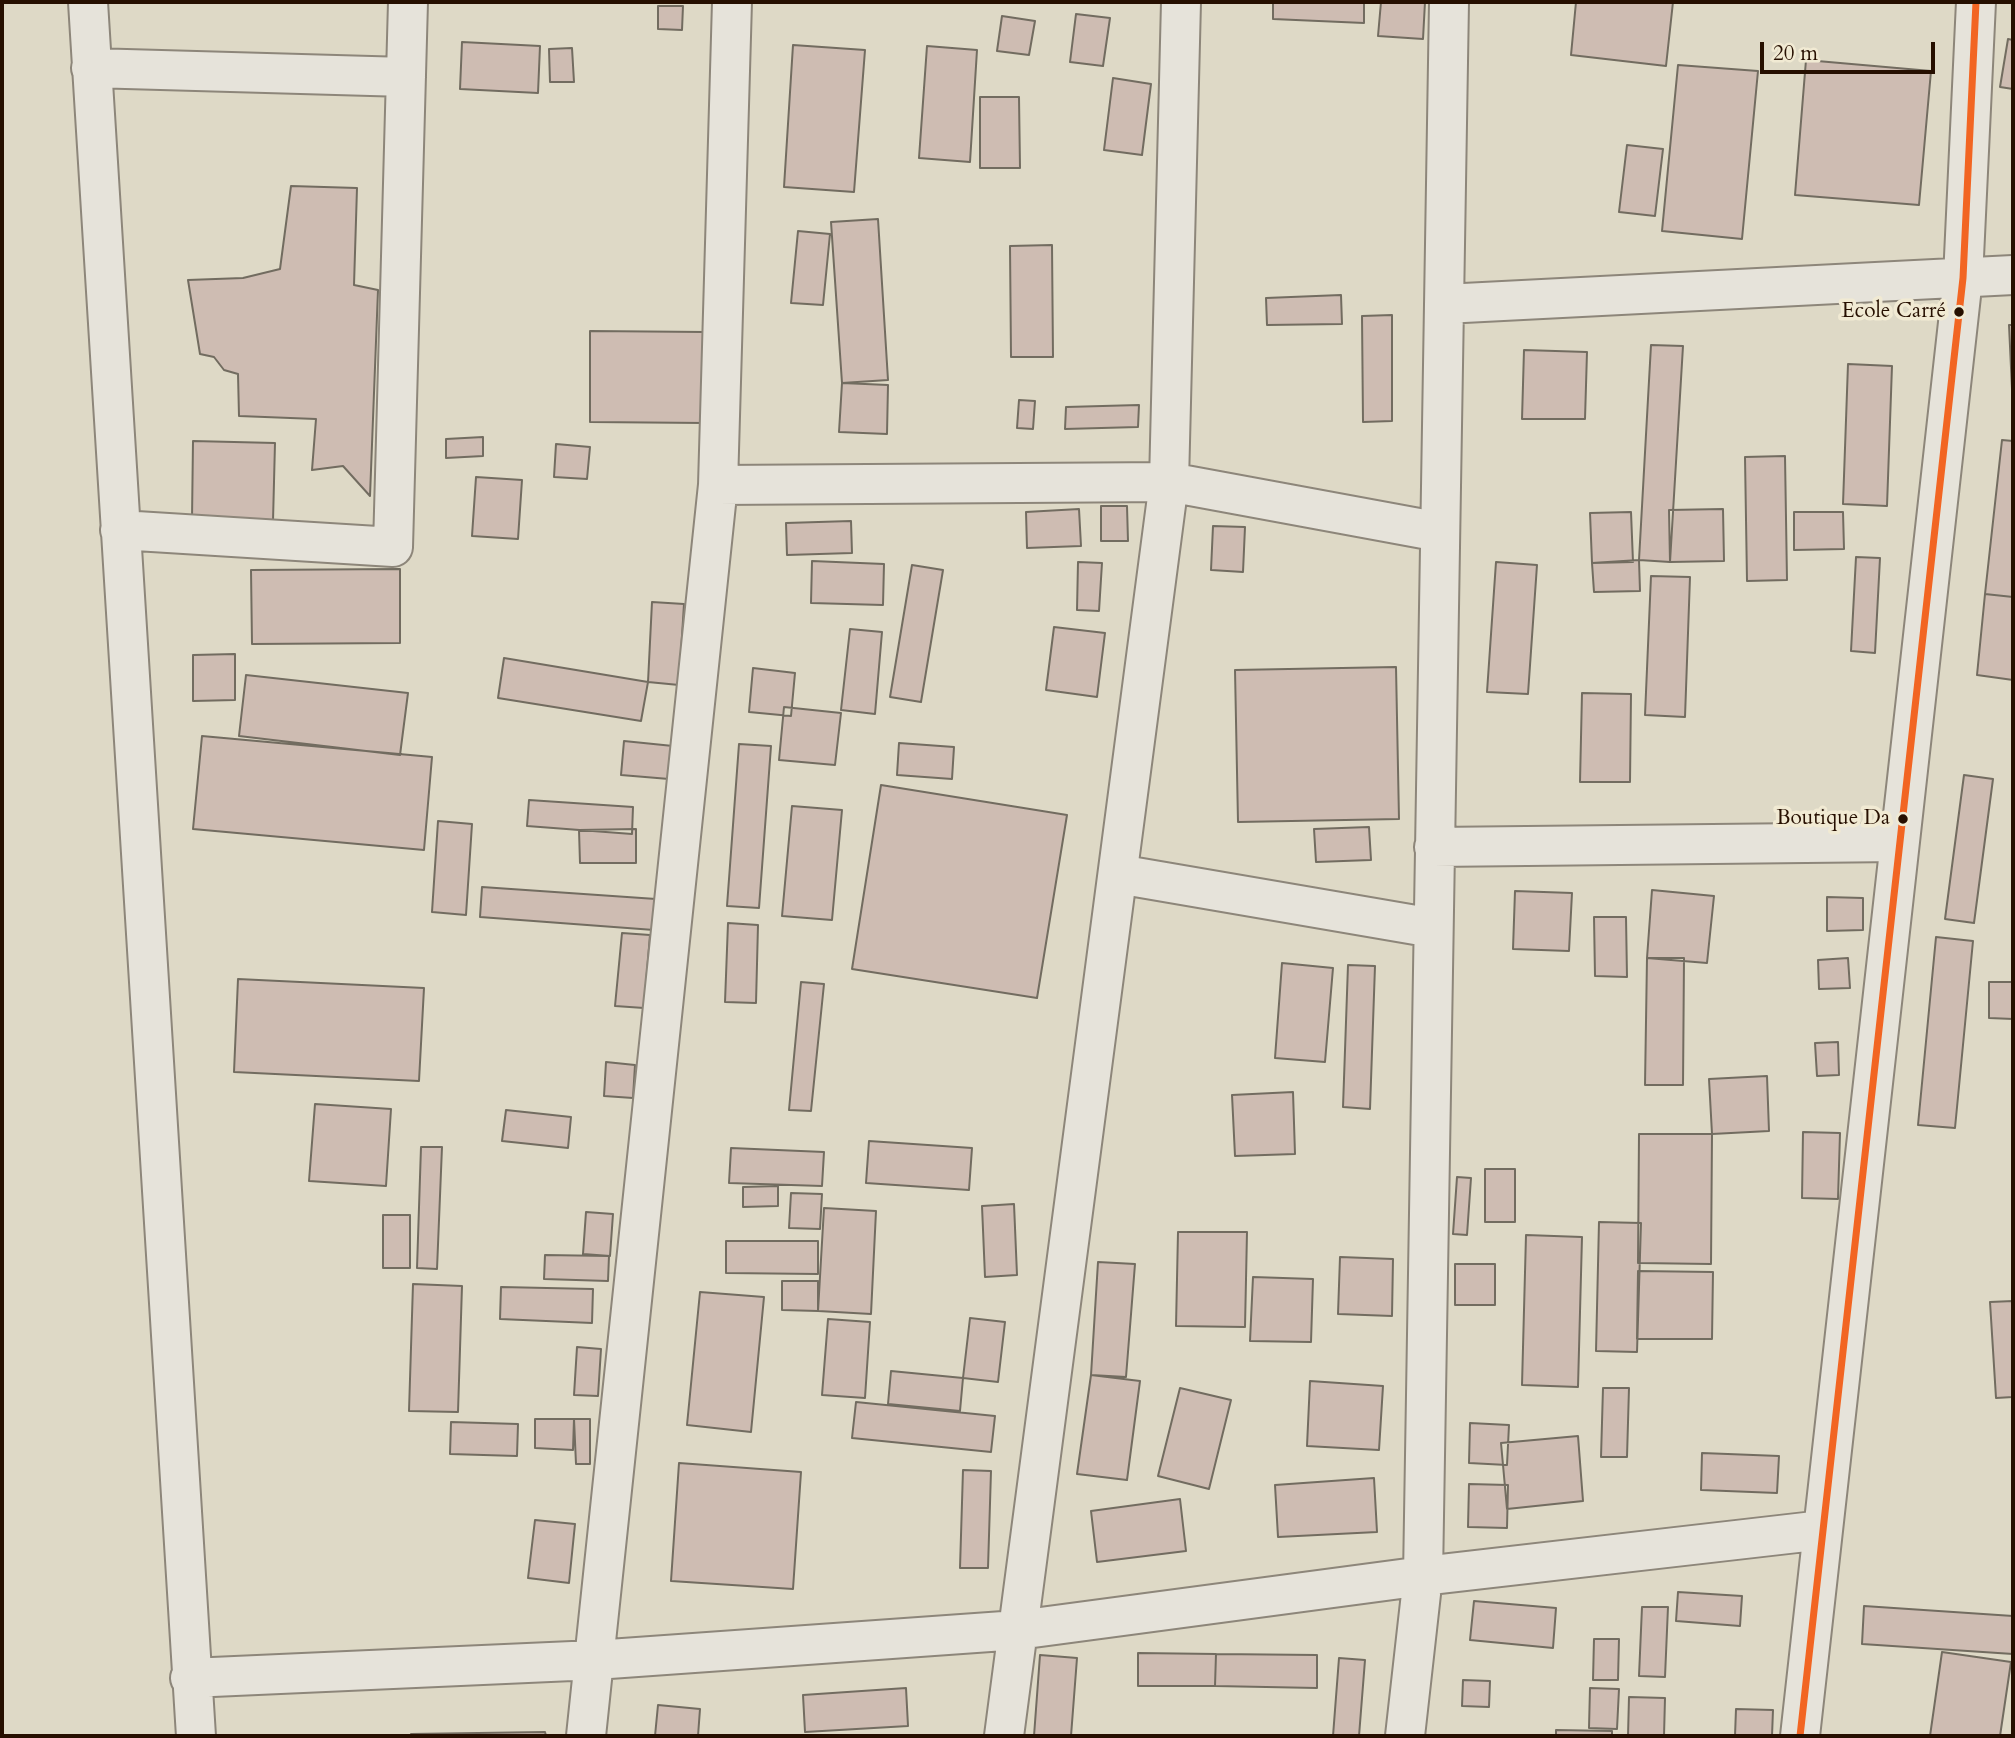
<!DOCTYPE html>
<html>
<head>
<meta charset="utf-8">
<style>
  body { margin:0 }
  #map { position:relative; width:2015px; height:1738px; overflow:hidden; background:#ded9c6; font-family:Cardo,serif }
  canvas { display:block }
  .frame { position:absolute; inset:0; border:4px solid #260f00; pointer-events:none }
  .scale { position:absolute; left:1760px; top:42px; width:175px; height:32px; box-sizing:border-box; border:4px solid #260f00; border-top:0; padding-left:9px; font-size:21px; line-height:24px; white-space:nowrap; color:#260f00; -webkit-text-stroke:5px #f1ead3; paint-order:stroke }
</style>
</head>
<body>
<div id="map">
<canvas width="2015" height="1738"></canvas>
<div class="frame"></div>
<div class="scale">20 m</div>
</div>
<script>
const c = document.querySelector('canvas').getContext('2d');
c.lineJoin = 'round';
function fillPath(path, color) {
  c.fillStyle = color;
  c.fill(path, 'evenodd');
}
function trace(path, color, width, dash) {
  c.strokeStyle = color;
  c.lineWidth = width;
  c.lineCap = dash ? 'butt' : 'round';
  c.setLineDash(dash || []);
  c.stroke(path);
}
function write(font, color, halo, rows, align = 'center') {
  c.font = font + ' Cardo,serif';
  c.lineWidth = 7;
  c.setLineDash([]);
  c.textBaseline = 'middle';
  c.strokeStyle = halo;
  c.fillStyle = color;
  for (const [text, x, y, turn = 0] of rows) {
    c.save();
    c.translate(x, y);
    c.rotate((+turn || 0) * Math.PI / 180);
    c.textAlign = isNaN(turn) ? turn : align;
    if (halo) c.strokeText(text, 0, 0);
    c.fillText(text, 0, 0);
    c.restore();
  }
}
const building = new Path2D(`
  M1273,2H1364V23L1273,19Z
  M1381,2H1425L1423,39L1378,36Z
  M1576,2H1673L1666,66L1571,55Z
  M658,6H683L682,30L658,29Z
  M1076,14L1110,18L1103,66L1070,62Z
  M1002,16L1035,21L1029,55L997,51Z
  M2008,39L2013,40V89L2000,87Z
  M462,42L540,46L538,93L460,89Z
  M793,45L865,50L854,192L784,187Z
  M927,46L977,50L970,162L919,158Z
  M572,48L574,82H550L549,49Z
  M1806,60L1931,71L1919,205L1795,195Z
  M1678,65L1758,71L1742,239L1662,231Z
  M1113,78L1151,84L1142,155L1104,150Z
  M980,97H1019L1020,168H980Z
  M1627,145L1663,149L1655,216L1619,212Z
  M291,186L357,188L354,285L378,290L370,496L343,466L312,470L316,419L239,416L238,374L224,370L214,357L200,354L188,280L243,278L280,269Z
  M878,219L888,380L842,383L831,222Z
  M798,231L830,234L823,305L791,303Z
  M1052,245L1053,357H1011L1010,246Z
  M1341,295L1342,324L1267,325L1266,298Z
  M1392,315V421L1363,422L1362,316Z
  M2009,325H2013V389H2012Z
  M590,331L705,332V423L590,422Z
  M1651,345L1683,346L1670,562L1639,560Z
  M1524,350L1587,352L1585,419H1522Z
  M1848,364L1892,366L1887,506L1843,504Z
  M842,383L888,385L887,434L839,432Z
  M1019,400L1035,401L1033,429L1017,428Z
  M1139,405L1138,427L1065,429L1066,407Z
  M483,437V456L446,458V439Z
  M2002,440L2013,441V597L1985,594Z
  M193,441L275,443L273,521L192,519Z
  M556,444L590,447L587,479L554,477Z
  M1785,456L1787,580L1747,581L1745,457Z
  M476,477L522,480L518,539L472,536Z
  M1101,506H1127L1128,541H1101Z
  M1079,509L1081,546L1027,548L1026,512Z
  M1723,509L1724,561L1670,562L1669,510Z
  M1631,512L1633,562L1592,563L1590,513Z
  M1794,512H1843L1844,549L1794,550Z
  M851,521L852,553L787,555L786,523Z
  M1213,526L1245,527L1243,572L1211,570Z
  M1856,557L1880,558L1875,653L1851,651Z
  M1639,560L1640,591L1594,592L1592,563Z
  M812,561L884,564L883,605L811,603Z
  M1078,562L1102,563L1099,611L1077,610Z
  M1496,562L1537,565L1528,694L1487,692Z
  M912,565L943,570L921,702L890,697Z
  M400,569V643L252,644L251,570Z
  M1651,576L1690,577L1685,717L1645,715Z
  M1985,594L2013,597V680L1977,675Z
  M652,602L684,604L679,685L648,682Z
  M1054,627L1105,633L1097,697L1046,690Z
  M850,629L882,632L875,714L841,710Z
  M235,654V700L193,701V655Z
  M504,658L648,682L641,721L498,698Z
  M1396,667L1399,819L1238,822L1235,670Z
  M753,668L795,673L791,716L749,712Z
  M246,675L408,693L400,755L239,736Z
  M1582,693L1631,694L1630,782H1580Z
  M784,707L841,713L835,765L779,760Z
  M202,736L432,757L424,850L193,829Z
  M624,741L673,746L669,779L621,775Z
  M899,743L954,747L952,779L897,775Z
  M739,744L771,746L759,908L727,906Z
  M1964,775L1993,779L1974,923L1945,919Z
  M881,785L1067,815L1037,998L852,969Z
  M529,800L633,807L632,834L527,826Z
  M792,806L842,810L832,920L782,916Z
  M438,821L472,824L466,915L432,912Z
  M1369,827L1371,860L1316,862L1314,829Z
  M636,829V863H580L579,830Z
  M482,887L656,899L654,930L480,917Z
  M1652,890L1714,896L1707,963L1647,958Z
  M1515,891L1572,893L1569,951L1513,949Z
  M1827,897L1863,898V930L1827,931Z
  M1594,917H1626L1627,977L1595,976Z
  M728,923L758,925L756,1003L725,1002Z
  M622,933L650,935L644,1008L615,1006Z
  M1936,937L1973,941L1955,1128L1918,1125Z
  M1647,958H1684L1683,1085H1645Z
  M1848,958L1850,988L1819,989L1818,960Z
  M1282,963L1333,968L1325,1062L1275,1058Z
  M1348,965L1375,966L1370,1109L1343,1107Z
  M238,979L424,988L419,1081L234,1072Z
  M801,982L824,984L811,1111L789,1110Z
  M1989,982H2013V1019L1989,1018Z
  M1838,1042L1839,1075L1817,1076L1815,1043Z
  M606,1062L635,1065L633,1098L604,1096Z
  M1767,1076L1769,1131L1712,1134L1709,1079Z
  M1293,1092L1295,1154L1235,1156L1232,1095Z
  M315,1104L391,1109L386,1186L309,1181Z
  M506,1110L571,1117L568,1148L502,1141Z
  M1803,1132L1840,1133L1838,1199L1802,1198Z
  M1639,1134H1712L1711,1264L1638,1263Z
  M869,1141L972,1148L969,1190L866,1183Z
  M421,1147H442L437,1269L417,1268Z
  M731,1148L824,1152L822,1186L729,1183Z
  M1485,1169H1515V1222H1485Z
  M1457,1177L1471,1178L1467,1235L1453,1234Z
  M778,1186V1206L743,1207V1187Z
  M791,1193L822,1194L820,1229L789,1228Z
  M1014,1204L1017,1275L985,1277L982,1206Z
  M824,1208L876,1211L871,1314L818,1311Z
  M586,1212L613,1214L610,1256L583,1254Z
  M383,1215H410V1268H383Z
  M1599,1222L1641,1223L1637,1352L1596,1351Z
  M1178,1232H1247L1245,1327L1176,1326Z
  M1526,1235L1582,1237L1578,1387L1522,1385Z
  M726,1241H818V1274L726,1273Z
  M545,1255L609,1256L608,1281L544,1279Z
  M1340,1257L1393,1259L1392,1316L1338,1314Z
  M1098,1262L1135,1264L1126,1377L1091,1375Z
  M1455,1264H1495V1305H1455Z
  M1638,1271L1713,1272L1712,1339H1637Z
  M1253,1277L1313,1279L1311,1342L1250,1341Z
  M782,1281H818V1311L782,1310Z
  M413,1284L462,1286L458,1412L409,1411Z
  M501,1287L593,1289L592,1323L500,1319Z
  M700,1292L764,1297L751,1432L687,1425Z
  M2013,1301V1397L1996,1398L1990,1302Z
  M970,1318L1005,1322L998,1382L963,1378Z
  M828,1319L870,1322L865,1398L822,1395Z
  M577,1347L601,1349L598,1396L574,1395Z
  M891,1371L963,1378L960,1411L888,1404Z
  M1091,1375L1140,1381L1127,1480L1077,1474Z
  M1310,1381L1383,1386L1379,1450L1307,1446Z
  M1180,1388L1231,1400L1209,1489L1158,1476Z
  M1603,1388H1629L1627,1457H1601Z
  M856,1402L995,1416L991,1452L852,1438Z
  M535,1419H574L573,1450L535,1448Z
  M574,1419H590V1464H576Z
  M451,1422L518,1424L517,1456L450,1454Z
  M1470,1423L1509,1425L1507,1465L1469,1463Z
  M1578,1436L1583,1501L1507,1509L1501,1443Z
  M1702,1453L1779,1456L1777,1493L1701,1490Z
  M679,1463L801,1472L793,1589L671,1581Z
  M963,1470L991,1471L988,1568H960Z
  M1374,1478L1377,1532L1278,1537L1275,1485Z
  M1469,1484L1508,1485L1507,1528L1468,1527Z
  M1180,1499L1186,1551L1097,1562L1091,1511Z
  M535,1520L575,1524L569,1583L528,1578Z
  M1678,1592L1742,1596L1740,1626L1676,1621Z
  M1474,1601L1556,1608L1553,1648L1470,1640Z
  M1864,1606L2013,1616V1654L1862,1644Z
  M1642,1607H1668L1665,1677L1639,1676Z
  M1594,1639H1619L1618,1680H1593Z
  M1942,1652L2011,1662L2000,1736H1930Z
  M1138,1653L1216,1654L1215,1686H1138Z
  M1216,1654L1317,1655V1688L1215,1686Z
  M1040,1655L1077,1658L1071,1736H1034Z
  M1339,1658L1365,1660L1359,1736H1333Z
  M1463,1680L1490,1681L1489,1707L1462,1706Z
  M906,1688L908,1726L805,1732L803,1695Z
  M1590,1688L1619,1689L1617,1729L1589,1728Z
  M1629,1697L1665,1698L1664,1736H1628Z
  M658,1705L700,1709L698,1736H655Z
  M1736,1709L1773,1710L1772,1736H1735Z
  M1556,1730L1612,1731V1736H1556Z
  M545,1732L546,1736H411V1734Z`);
fillPath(building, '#cebcb2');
trace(building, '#726c60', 2);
const minor = new Path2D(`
  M88,2L196,1736
  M91,68L406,77
  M1444,304L2013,275
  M718,485L1169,482L1440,532
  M120,530L393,547L408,2
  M1434,847L1898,842
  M1118,874L1433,928
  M190,1678L595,1660L1018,1630L1423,1576L1823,1530
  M586,1736L718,485L732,2
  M1004,1736L1169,482L1181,2
  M1405,1736L1423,1576L1449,2
  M1800,1736L1963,278L1976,2`);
trace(minor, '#8d867a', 42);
trace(minor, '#e6e3da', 38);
trace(new Path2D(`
  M1800,1736L1963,278L1976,2`), '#f26522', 7);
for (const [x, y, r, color] of [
  [1959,312,6,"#260f00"],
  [1903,819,6,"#260f00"]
]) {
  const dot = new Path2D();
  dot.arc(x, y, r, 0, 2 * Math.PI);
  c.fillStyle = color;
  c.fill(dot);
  trace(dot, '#f1ead3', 2.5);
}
write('21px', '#260f00', '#f1ead3', [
  ["Ecole Carré",1946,312],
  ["Boutique Da",1890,819]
], 'right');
</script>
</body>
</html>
